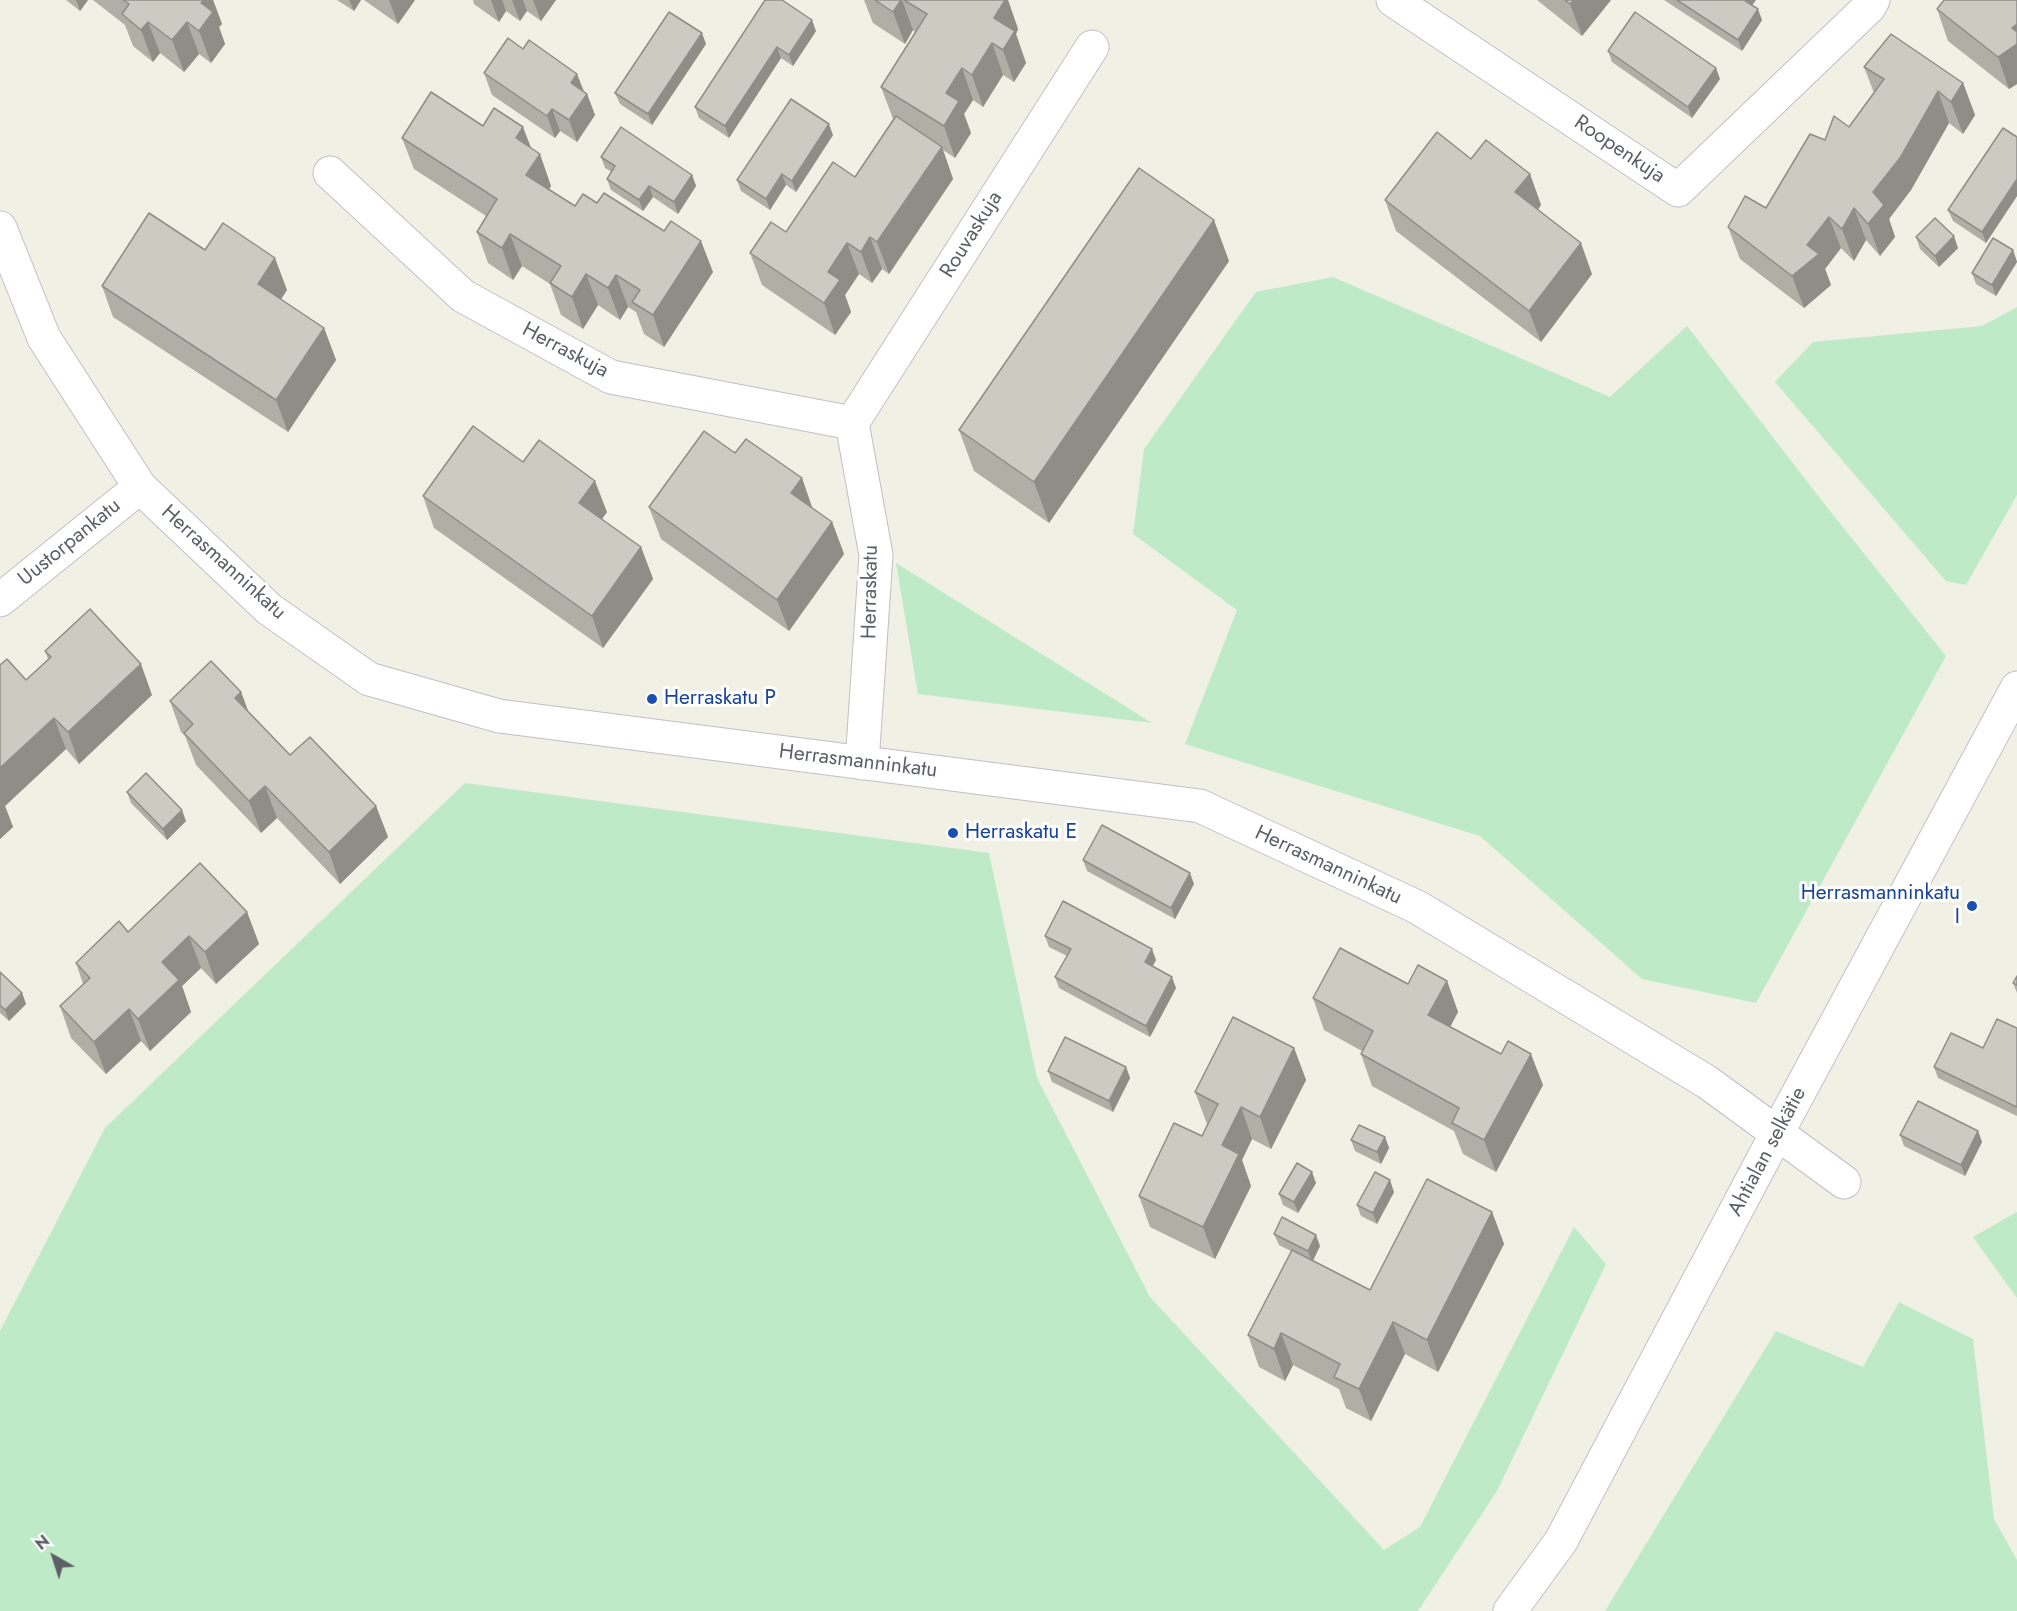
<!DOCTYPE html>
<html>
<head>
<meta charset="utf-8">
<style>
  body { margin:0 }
  #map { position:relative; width:2017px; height:1611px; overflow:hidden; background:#f0f0e5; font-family:Jost,sans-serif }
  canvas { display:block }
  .north { position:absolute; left:24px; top:1527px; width:60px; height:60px; -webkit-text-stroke:4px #fff; paint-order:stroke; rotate:321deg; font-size:16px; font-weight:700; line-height:24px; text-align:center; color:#5c5f67 }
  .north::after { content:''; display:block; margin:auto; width:21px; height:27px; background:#5c5f67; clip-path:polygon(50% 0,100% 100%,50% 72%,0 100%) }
</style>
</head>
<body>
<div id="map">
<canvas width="2017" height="1611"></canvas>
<div class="north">N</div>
</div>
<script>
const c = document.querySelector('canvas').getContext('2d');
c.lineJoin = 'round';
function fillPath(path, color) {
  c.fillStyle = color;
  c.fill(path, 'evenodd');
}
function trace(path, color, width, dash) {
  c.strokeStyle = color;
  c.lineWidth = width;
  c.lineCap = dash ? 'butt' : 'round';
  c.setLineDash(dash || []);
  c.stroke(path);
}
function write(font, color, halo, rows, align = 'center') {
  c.font = font + ' Jost,sans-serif';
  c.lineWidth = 6;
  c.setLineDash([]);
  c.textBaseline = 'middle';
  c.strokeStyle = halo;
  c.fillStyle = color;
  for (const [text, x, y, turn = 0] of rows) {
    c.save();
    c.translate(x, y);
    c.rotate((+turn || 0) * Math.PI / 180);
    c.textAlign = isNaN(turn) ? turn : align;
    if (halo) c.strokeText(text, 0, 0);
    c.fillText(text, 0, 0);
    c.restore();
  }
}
fillPath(new Path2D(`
  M1333,277L1610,397L1687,326L1826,506L1946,656L1756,1003L1642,979L1480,836L1185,744L1237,610L1133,534L1144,449L1256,292Z
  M2017,307V495L1966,585L1946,581L1775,382L1813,342L1982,326Z
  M896,563L1152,723L918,694Z
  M465,783L989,853L1037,1078L1150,1297L1384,1550L1420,1527L1574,1227L1606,1264L1497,1491L1418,1611H0V1331L105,1128Z
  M2017,1212V1298L1973,1237Z
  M1899,1302L1973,1339L1994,1519L2017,1560V1611H1605L1776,1331L1863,1367Z`), '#bfeac7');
const street = new Path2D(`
  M1393,0L1678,190L1869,7L1873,0
  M330,173L463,296L611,377L852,423
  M0,228L44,338L140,487L269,609L369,679L499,716L1200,806L1417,907L1707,1082L1844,1182
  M852,423L1092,47
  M852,423L876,555L862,763
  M0,600L140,487`);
const secondary = new Path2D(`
  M1510,1611L1561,1541L1777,1133L2017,688`);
trace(street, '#bec0c7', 35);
trace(secondary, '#bfc1c9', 35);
trace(street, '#fff', 33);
trace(secondary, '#fff', 33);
fillPath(new Path2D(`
  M66,0H88L80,11Z
  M93,0H213L222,24L219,27L225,44L211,63L199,54L184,72L160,53L153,62L133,46L125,25Z
  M337,0H361L354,11Z
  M364,0H415L398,24Z
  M473,0H556L541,21L527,11L520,21L506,11L499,22L474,4Z
  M765,0L816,31L793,66L781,58L729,138L699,118L695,107Z
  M864,0H1008L1018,29L1016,34L1026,63L1014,82L1003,75L983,107L973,100L964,114L971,133L955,158L943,150L953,179L889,274L882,269L872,283L859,274L845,295L851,312L835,335L762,285L750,253L786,232L855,177L893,119L881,87L915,32L913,30L905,44L873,23Z
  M1537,0H1611L1582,36Z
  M1664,0H1756L1752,5L1762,20L1742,51Z
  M2017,0V84L2009,89L1948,41L1937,9L1967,1Z
  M706,44L652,125L620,104L615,93Z
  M523,49L577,74L584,91L587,94L595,115L577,142L560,131L555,138L492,95L484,73Z
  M1608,51L1720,79L1692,118L1612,62Z
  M1864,67L1963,83L1975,115L1963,134L1949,123L1911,190L1889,219L1895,237L1880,256L1866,240L1854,261L1841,248L1825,269L1831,285L1804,308L1740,259L1728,227L1766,208L1849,127L1874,93Z
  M483,126L531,149L551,186L549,189L575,206L597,203L713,272L664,347L644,334L636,312L628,307L620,320L598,305L583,329L561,315L550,284L522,266L513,280L488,263L477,232L486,216L414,169L402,138Z
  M833,135L796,192L786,185L770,210L741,191L737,180Z
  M2017,137V196L1986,243L1953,221L1948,210Z
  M601,157L692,175L696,186L678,214L653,197L643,211L611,190L607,179L612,172L605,168Z
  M1471,159L1530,174L1541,205L1538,210L1592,274L1541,342L1396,231L1385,200Z
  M1916,237L1958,248L1939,267L1920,249Z
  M205,250L287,290L281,299L324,328L336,360L288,432L113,317L102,286Z
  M2013,250L2017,262L1996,296L1976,284L1972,273Z
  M1229,261L1049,523L974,471L959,430Z
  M523,462L607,512L602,519L641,547L653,579L603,648L434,528L423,496Z
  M802,478L812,508L832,522L844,554L789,631L661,539L649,507Z
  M45,651L152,695L79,764L66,749L5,806L13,827L0,839V665L26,680L48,659Z
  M241,692L248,711L290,755L376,806L388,837L340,884L277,818L261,833L196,765L185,736L181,732L170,701Z
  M127,792L186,821L167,840L131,803Z
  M1083,860L1194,884L1175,919L1087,871Z
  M247,912L259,944L216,984L201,968L182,986L191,1012L150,1051L141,1041L106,1074L71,1038L60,1006L83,984L76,963L128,932Z
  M1045,936L1156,960L1152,966L1176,988L1150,1037L1059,988L1055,977L1067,956L1049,947Z
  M0,972L22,993L26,1004L9,1021L0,1013Z
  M1447,981L1458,1012L1450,1027L1543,1085L1496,1172L1463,1154L1454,1131L1372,1086L1361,1054L1362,1051L1324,1030L1313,998L1408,984Z
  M2013,983L2017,985V993Z
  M2017,1028V1116L1938,1078L1934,1067L1983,1048Z
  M1294,1048L1306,1080L1271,1149L1252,1139L1242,1160L1251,1186L1215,1259L1150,1227L1139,1196L1202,1136L1207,1124L1195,1092Z
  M1126,1067L1130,1078L1113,1112L1052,1082L1048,1071Z
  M1978,1131L1982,1142L1965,1176L1904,1146L1900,1135Z
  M1385,1137L1389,1148L1381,1164L1355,1151L1351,1140Z
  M1316,1183L1298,1213L1283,1205L1279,1194Z
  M1394,1192L1377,1224L1361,1216L1357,1205Z
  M1492,1212L1504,1244L1438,1372L1405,1354L1371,1421L1346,1408L1339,1389L1293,1365L1285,1381L1259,1367L1248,1335L1291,1251L1279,1245L1274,1234L1320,1246L1313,1261L1370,1290Z`), '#afafa6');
fillPath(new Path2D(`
  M76,0H88L80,11Z
  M204,0H213L222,24L219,27L225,44L211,63L199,31L201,3Z
  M349,0H361L354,11Z
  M389,0H415L398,24Z
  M491,0H502L506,11L499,22Z
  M512,0H523L527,11L520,21Z
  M533,0H556L541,21Z
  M901,0H902L913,30L905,44L893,12Z
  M1005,0H1008L1018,29L1016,34L1026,63L1014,82L1003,50L994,18Z
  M1574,0H1611L1582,36L1570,4Z
  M1744,0H1756L1748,11Z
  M1758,9L1762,20L1742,51L1738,40Z
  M812,20L816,31L793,66L789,55Z
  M148,22L160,53L153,62L141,30Z
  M187,22L199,54L184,72L172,40Z
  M2017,24V41L2012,28Z
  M702,33L706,44L652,125L648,114Z
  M992,43L1003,75L983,107L972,75Z
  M2017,44V84L2009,89L1998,57Z
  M777,47L781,58L729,138L725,126Z
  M962,68L973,100L964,114L971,133L955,158L944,126L946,93Z
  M1716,68L1720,79L1692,118L1688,107Z
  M577,74L585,96L587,94L595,115L577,142L569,120L571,83Z
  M1963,83L1975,115L1963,134L1951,102Z
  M1938,91L1949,123L1911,190L1889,219L1895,237L1880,256L1868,224L1873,192Z
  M552,109L560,131L555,138L547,116Z
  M829,124L833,135L796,192L792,181Z
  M523,127L535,158L516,138Z
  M942,147L953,179L889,274L877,242Z
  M540,154L551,186L538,206L526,175Z
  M782,174L786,185L770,210L766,199Z
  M1530,174L1541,205L1527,224L1515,192Z
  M692,175L696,186L678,214L674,202Z
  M2017,179V196L1986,243L1982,232Z
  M649,186L653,197L643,211L639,200Z
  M1854,208L1866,240L1854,261L1842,229Z
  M1829,217L1841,248L1825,269L1831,285L1804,308L1792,276L1807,245Z
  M1214,220L1229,261L1049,523L1034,482Z
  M510,234L522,266L513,280L502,248Z
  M1954,236L1958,248L1939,267L1935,256Z
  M870,237L882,269L872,283L861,252Z
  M701,241L713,272L664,347L653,315Z
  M847,243L859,274L845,295L851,312L835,335L824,303L828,272Z
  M1581,243L1592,274L1541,342L1529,311Z
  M2013,250L2017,262L1996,296L1992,285Z
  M275,258L287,290L270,316L258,284Z
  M586,274L598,305L583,329L572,297Z
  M616,275L628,307L620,320L608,288Z
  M324,328L336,360L288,432L276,400Z
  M802,478L813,510L791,493Z
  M595,481L607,512L590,535L579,503Z
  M832,522L844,554L789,631L777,600Z
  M641,547L653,579L603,648L592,616Z
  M141,664L152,695L79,764L68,732Z
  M241,692L253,724L235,698Z
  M54,718L66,749L5,806L13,827L0,839V768Z
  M265,786L277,818L261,833L249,801Z
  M376,806L388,837L340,884L329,852Z
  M182,810L186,821L167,840L163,829Z
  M1190,873L1194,884L1175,919L1171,908Z
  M247,912L259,944L216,984L205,952Z
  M189,936L201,968L182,986L191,1012L150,1051L138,1019L162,962Z
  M1152,949L1156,960L1149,973L1145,962Z
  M1172,977L1176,988L1150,1037L1146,1026Z
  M1447,981L1458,1012L1440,1046L1428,1015Z
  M22,993L26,1004L9,1021L5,1010Z
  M129,1009L141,1041L106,1074L94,1042Z
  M1294,1048L1306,1080L1271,1149L1260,1117Z
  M1531,1054L1543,1085L1496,1172L1484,1140Z
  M1126,1067L1130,1078L1113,1112L1109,1101Z
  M1241,1107L1252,1139L1242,1160L1251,1186L1215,1259L1203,1227L1222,1145Z
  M1978,1131L1982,1142L1965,1176L1961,1165Z
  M1385,1137L1389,1148L1381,1164L1377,1152Z
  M1312,1172L1316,1183L1298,1213L1294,1202Z
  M1390,1180L1394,1192L1377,1224L1373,1213Z
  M1492,1212L1504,1244L1438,1372L1427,1340Z
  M1316,1235L1320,1246L1312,1262L1308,1251Z
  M1393,1322L1405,1354L1371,1421L1359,1389Z
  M1281,1333L1293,1365L1285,1381L1274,1349Z`), '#8e8e87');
const building = new Path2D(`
  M123,0H204L201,3L213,12L199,31L187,22L172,40L148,22L141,30L122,14L129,4Z
  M765,0H782L812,20L789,55L777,47L725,126L695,107Z
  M875,0H901L893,12Z
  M904,0H1005L994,18L1015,31L1003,50L992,43L972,75L962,68L946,93L959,101L944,126L881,87L927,14Z
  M1565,0H1574L1570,4Z
  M1677,0H1744L1758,9L1738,40Z
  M1944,0H2017V24L2012,28L2017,32V44L1998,57L1937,9Z
  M669,12L702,33L648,114L615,93Z
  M1635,12L1716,68L1688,107L1608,51Z
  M1891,34L1963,83L1951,102L1938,91L1900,158L1873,192L1884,205L1868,224L1854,208L1842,229L1829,217L1807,245L1819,254L1792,276L1728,227L1745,196L1766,208L1810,134L1825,140L1834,116L1849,127L1884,79L1864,67Z
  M508,38L523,49L529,40L577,74L571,83L587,94L569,120L552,109L547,116L484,73Z
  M431,92L483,126L494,108L523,127L516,138L540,154L526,175L575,206L583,194L597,203L604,193L664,231L671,221L701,241L653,315L632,302L640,290L616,275L608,288L586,274L572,297L550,283L561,266L510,234L502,248L477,232L497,199L402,138Z
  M791,99L829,124L792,181L782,174L766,199L737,180Z
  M896,116L942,147L877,242L870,237L861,252L847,243L828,272L840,280L824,303L750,253L771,222L786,232L833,162L855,177Z
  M621,127L692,175L674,202L649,186L639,200L607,179L615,166L601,157Z
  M2003,128L2017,137V179L1982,232L1948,210Z
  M1437,132L1471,159L1486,140L1530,174L1515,192L1581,243L1529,311L1385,200Z
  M1139,168L1214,220L1034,482L959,430Z
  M149,213L205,250L223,223L275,258L258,284L324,328L276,400L102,286Z
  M1935,218L1954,236L1935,256L1916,237Z
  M1993,238L2013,250L1992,285L1972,273Z
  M473,426L523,462L539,440L595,481L579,503L641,547L592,616L423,496Z
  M704,431L735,453L746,439L802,478L791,493L832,522L777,600L649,507Z
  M90,609L141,664L68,732L54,718L0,768V665L7,659L26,680L51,657L45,651Z
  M211,661L241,692L235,698L290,755L310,737L376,806L329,852L265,786L249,801L184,733L193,724L170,701Z
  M146,773L182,810L163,829L127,792Z
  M1102,825L1190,873L1171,908L1083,860Z
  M200,863L247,912L205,952L189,936L162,962L179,980L138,1019L129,1009L94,1042L60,1006L90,978L76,963L119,921L128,932Z
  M1063,901L1152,949L1145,962L1172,977L1146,1026L1055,977L1071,949L1045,936Z
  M1340,948L1408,984L1418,965L1447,981L1428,1015L1501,1054L1508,1041L1531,1054L1484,1140L1452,1123L1459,1108L1361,1054L1373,1031L1313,998Z
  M0,972L22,993L5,1010L0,1005Z
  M2017,976V985L2013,983Z
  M1233,1017L1294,1048L1260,1117L1241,1107L1222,1145L1239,1154L1203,1227L1139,1196L1174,1123L1202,1136L1218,1104L1195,1092Z
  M1997,1019L2017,1028V1107L1934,1067L1951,1033L1983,1048Z
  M1065,1037L1126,1067L1109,1101L1048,1071Z
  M1918,1101L1978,1131L1961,1165L1900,1135Z
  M1359,1125L1385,1137L1377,1152L1351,1140Z
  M1297,1163L1312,1172L1294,1202L1279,1194Z
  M1375,1172L1390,1180L1373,1213L1357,1205Z
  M1427,1179L1492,1212L1427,1340L1393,1322L1359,1389L1334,1377L1340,1364L1281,1333L1274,1349L1248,1335L1292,1250L1370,1290Z
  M1282,1217L1316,1235L1308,1251L1274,1234Z`);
fillPath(building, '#cbcbc1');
trace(building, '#8e8e87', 1.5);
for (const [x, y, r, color] of [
  [652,699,6,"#1a4fb4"],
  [953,833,6,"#1a4fb4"],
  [1972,906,6,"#1a4fb4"]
]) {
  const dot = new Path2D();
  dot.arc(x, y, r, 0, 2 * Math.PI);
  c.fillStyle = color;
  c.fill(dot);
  trace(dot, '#fff', 2);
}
write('21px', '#5c5f67', '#fff', [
  ["Roopenkuja",1619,150,34],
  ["Rouvaskuja",972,235,-58],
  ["Herraskuja",565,351,28],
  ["Uustorpankatu",70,543,-39],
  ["Herrasmanninkatu",223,563,42],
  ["Herraskatu",871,592,-89],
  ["Herrasmanninkatu",858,762,7],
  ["Herrasmanninkatu",1328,866,25],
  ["Ahtialan selkätie",1768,1152,-62]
]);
write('21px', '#164399', '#fff', [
  ["Herraskatu P",664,699],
  ["Herraskatu E",965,833],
  ["Herrasmanninkatu",1960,894,"right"],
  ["I",1960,918,"right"]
], 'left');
</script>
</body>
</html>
